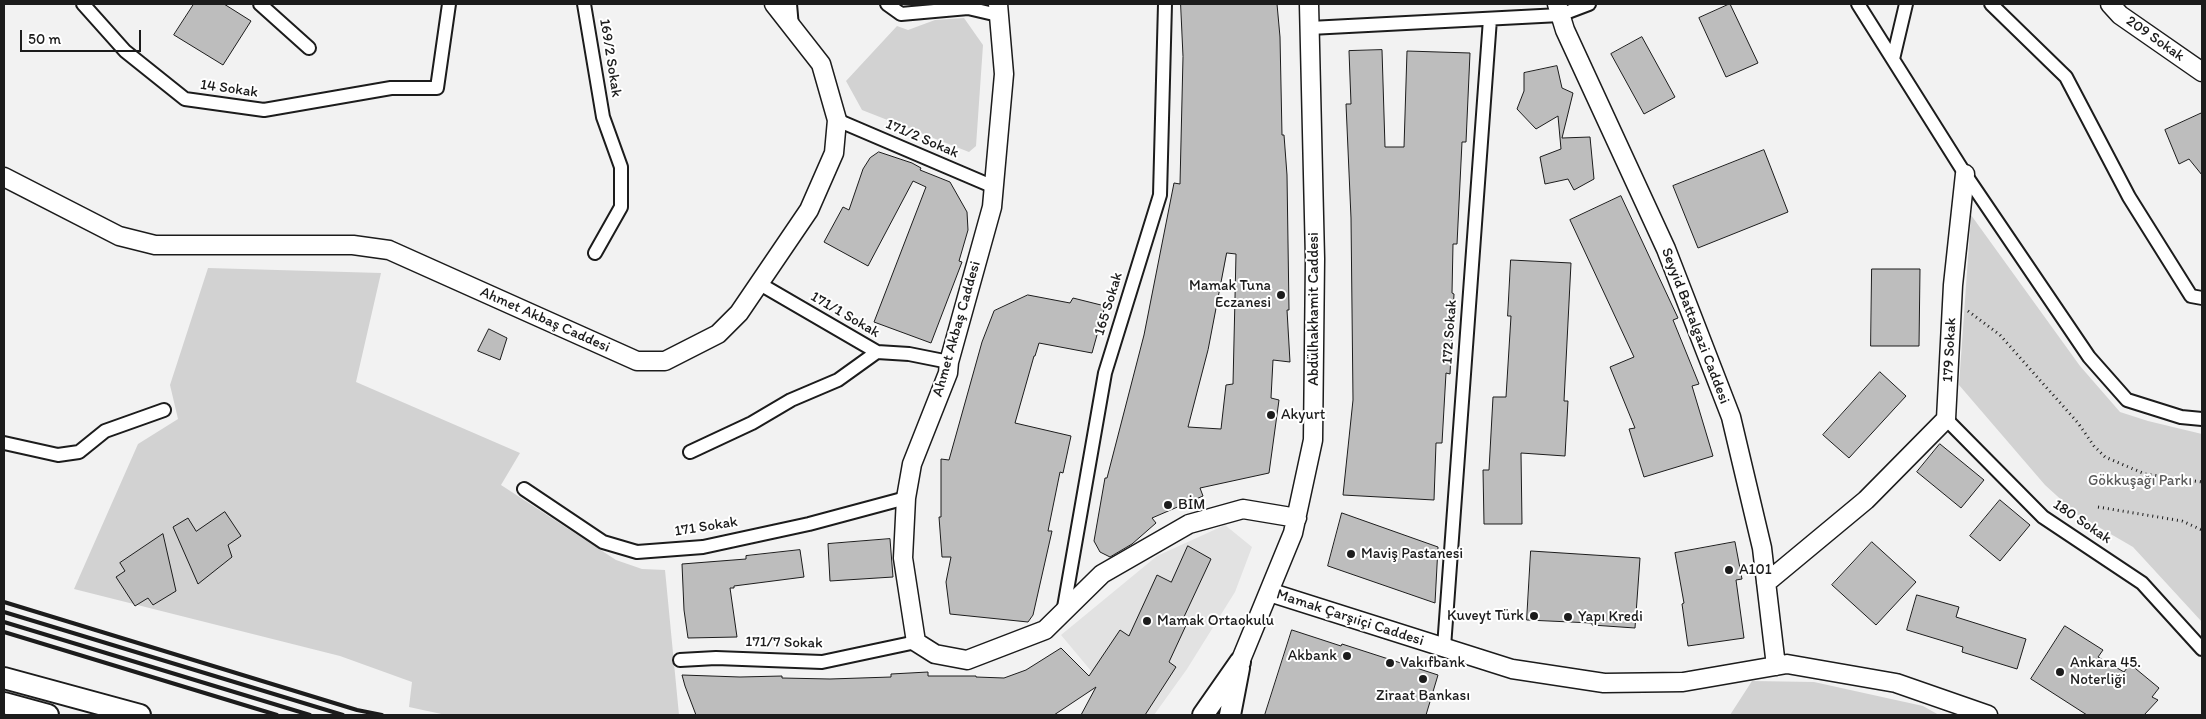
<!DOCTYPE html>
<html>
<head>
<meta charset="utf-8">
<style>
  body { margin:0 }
  #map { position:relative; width:2206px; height:719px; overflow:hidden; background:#f2f2f2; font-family:Itim,sans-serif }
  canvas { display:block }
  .frame { position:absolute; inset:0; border:5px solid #1c1c1c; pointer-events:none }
  .scale { position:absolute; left:20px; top:30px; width:121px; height:22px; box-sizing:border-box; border:2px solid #1c1c1c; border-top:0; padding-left:6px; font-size:15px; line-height:18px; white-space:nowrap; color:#1c1c1c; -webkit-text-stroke:4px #fff; paint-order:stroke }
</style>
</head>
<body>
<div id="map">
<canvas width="2206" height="719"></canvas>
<div class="frame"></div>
<div class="scale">50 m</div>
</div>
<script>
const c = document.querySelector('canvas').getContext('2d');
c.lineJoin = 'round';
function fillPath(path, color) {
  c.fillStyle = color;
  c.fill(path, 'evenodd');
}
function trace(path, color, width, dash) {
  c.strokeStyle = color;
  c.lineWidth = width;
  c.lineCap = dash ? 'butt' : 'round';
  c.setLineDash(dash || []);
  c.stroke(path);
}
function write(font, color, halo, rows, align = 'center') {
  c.font = font + ' Itim,sans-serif';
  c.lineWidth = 4;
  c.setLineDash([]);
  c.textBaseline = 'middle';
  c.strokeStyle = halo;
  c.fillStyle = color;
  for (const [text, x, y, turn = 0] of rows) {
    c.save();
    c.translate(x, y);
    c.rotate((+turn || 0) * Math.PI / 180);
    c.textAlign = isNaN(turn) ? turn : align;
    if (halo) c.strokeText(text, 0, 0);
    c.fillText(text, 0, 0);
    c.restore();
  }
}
fillPath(new Path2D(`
  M1225,525L1252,547L1235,592L1187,669L1154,715H1141L1096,686L1097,678L1061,635L1157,556Z`), '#e2e2e2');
fillPath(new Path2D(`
  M964,18L983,45L976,146L969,152L862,110L846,81L897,26L908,30L935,20Z
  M1971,215L2080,366L2120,412L2148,421L2202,434V622L2133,547L2078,515L2045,485L1959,385Z
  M208,268L381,273L356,382L520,453L501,485L616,560L642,569L665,570L679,715H446L409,707L412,682L340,656L74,589L138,444L178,419L170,385Z
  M1752,681L1814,682L1923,706L1939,715H1730Z`), '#d2d2d2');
const building = new Path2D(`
  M194,4H224L251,21L223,65L174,35Z
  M1181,4H1277L1280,37L1282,135H1284L1287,175L1289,310H1287L1290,362L1273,360L1271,398L1279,400L1269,473L1200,488L1203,496L1152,518L1156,523L1132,544L1110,557L1100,552L1094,541L1105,478H1107L1144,335L1174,183L1180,184L1183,57ZM1227,253L1236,254L1233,384L1226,385L1221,429L1188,427L1208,350Z
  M1730,4L1758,63L1726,77L1699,18Z
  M1642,37L1675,97L1644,114L1611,54Z
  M1382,50L1385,147H1404L1407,51L1470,53L1466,142H1462L1457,244H1453L1452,293L1454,294L1450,374L1446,373L1442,443H1436L1434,500L1343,495L1353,400L1351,218L1346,104H1351L1349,51Z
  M1557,66L1562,88L1573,93L1562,138L1590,137L1594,179L1574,190L1568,179L1545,184L1540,157L1561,149L1558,116L1536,129L1517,109L1524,91V73Z
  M2202,113V175L2189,159L2179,164L2165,130Z
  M1764,150L1788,212L1698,248L1673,186Z
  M879,152L912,163L921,168L920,170L950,182L967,212L968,230L959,261L962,262L931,343L874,322L926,187L913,181L868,266L824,242L843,207L849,210L863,169L870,158Z
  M1621,196L1678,318L1673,320L1699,384L1692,386L1713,456L1644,477L1629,429L1635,428L1610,367L1634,357L1570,220Z
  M1511,260L1571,263L1564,401H1568L1565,456L1521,453L1522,524H1484L1483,470H1489L1493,397H1506L1511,316H1508Z
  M1872,269H1920L1919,346H1871Z
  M1028,295L1070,303L1073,298L1105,306L1092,353L1039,343L1035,356H1034L1015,423L1071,436L1063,473L1060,472L1048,531H1052L1033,615L1028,622L950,614L946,582L951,557H942L939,517H941V459L949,460L982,342L994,311Z
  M489,329L507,338L500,360L478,351Z
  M1880,372L1906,396L1849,458L1823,435Z
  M1940,444L1984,480L1961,508L1917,472Z
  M2000,500L2030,525L2000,561L1970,536Z
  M225,512L241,536L228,545L232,557L198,584L173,527L188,518L196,531Z
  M1342,513L1438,547L1435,603L1328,566Z
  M163,534L176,591L153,605L148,598L135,606L116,577L125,571L120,563Z
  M890,539L893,577L830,581L828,544Z
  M1735,542L1742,579L1736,580L1744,638L1688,646L1682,604L1684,603L1675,553Z
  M1872,542L1916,582L1876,625L1832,585Z
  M1188,546L1211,559L1183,619L1188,621L1169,662L1176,667L1145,715H1081L1096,687L1054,715H696L685,686L682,675L740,677L782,676V678L830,679L891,677V674L928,672V676H976V677L1004,678L1026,670L1061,648L1089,676L1120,630L1129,636L1157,575L1171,582Z
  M800,550L804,577L734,586V588H730L737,637L688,638L684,610L682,564L746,559V556Z
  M1531,551L1640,558L1635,628L1592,625V623L1527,620Z
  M1917,595L1959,607L1956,617L2026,639L2017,669L1962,652L1963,647L1907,630Z
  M2065,626L2103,650L2098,657L2124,672L2130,664L2159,688L2152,697L2158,700L2144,715H2087L2031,679Z
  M1292,630L1341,646L1342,644L1438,675L1426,715H1265Z`);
fillPath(building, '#bdbdbd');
trace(building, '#1c1c1c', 1);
const street = new Path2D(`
  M83,4L125,51L185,99L264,110L391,88H437L449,4
  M260,4L309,48
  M584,4L603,117L621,167V207L595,253
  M790,4L792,27
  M887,4L901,14L968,8L998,15
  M1858,4L1965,174L2089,357L2127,400L2181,417L2202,419
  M1991,4L2066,77L2129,197L2191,296L2202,298
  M1310,28L1560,15L1589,4
  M1893,59L1906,4
  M837,120L994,187
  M760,284L877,352L909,354L949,362
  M1946,419L2043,517L2142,583L2202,649
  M4,443L58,455L79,452L105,431L164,410
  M690,452L752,423L791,400L838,380L877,352
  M524,489L603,542L637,552L703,547L809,524L906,498
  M1063,613L1105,373L1160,195L1165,4
  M1444,647L1490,19
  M680,660L716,658L822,662L916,642`);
const secondary = new Path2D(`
  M998,4L1004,74L992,207L949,362L948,373L912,464L906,498L903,558L916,642L935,654L967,660L1045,630L1102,574L1189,524L1243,509L1297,518
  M1557,4L1565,30L1666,249L1731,417L1762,548L1776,666
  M2110,4L2120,15L2202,72
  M4,177L119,236L155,245H353L389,250L637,361H665L718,334L739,313L809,210L834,153L837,120L821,64L774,4
  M1766,583L1866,500L1946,419L1953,285L1965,174
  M1269,592L1512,669L1604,683L1683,682L1787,664L1896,683L1988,715
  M1240,662L1293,533L1313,440L1315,259L1309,4`);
const primary = new Path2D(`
  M4,678L140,715
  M4,703L48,715
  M1203,715L1240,662
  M1230,715L1239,668`);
trace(street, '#1c1c1c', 16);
trace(secondary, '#1c1c1c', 21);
trace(primary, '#1c1c1c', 24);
trace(new Path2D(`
  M1968,311L2000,335L2078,423L2094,446L2105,457L2145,474L2202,482
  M2098,507L2182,521L2202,530`), '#1c1c1c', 3, [1, 4]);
trace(street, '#fff', 12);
trace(secondary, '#fff', 18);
trace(primary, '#fff', 20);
trace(new Path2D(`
  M4,602L357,710L382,715
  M4,612L343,715
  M4,622L310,715
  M4,632L277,715`), '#1c1c1c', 4);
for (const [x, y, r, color] of [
  [1281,295,5,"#1c1c1c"],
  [1271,415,5,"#1c1c1c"],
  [1168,505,5,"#1c1c1c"],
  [1351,554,5,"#1c1c1c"],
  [1729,570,5,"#1c1c1c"],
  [1534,616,5,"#1c1c1c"],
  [1568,617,5,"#1c1c1c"],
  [1147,621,5,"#1c1c1c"],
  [1347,656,5,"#1c1c1c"],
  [1390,663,5,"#1c1c1c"],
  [2060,672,5,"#1c1c1c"],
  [1423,679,5,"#1c1c1c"]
]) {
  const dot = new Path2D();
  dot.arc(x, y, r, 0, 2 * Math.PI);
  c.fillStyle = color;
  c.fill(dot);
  trace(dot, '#fff', 2);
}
write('15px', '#1c1c1c', '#fff', [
  ["209 Sokak",2155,39,35],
  ["169/2 Sokak",610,58,81],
  ["14 Sokak",229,89,8],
  ["171/2 Sokak",922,139,23],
  ["165 Sokak",1109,304,-73],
  ["Abdülhakhamit Caddesi",1314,309,-90],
  ["171/1 Sokak",845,315,30],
  ["Ahmet Akbaş Caddesi",545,320,24],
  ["Seyyid Battalgazi Caddesi",1695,326,69],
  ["Ahmet Akbaş Caddesi",957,329,-74],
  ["172 Sokak",1450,332,-86],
  ["179 Sokak",1950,350,-87],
  ["180 Sokak",2082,522,34],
  ["171 Sokak",706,527,-9],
  ["Mamak Çarşıiçi Caddesi",1350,618,18],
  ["171/7 Sokak",784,643,1]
]);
write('15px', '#1c1c1c', '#fff', [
  ["Mamak Tuna",1271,286,"right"],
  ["Eczanesi",1271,303,"right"],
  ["Akyurt",1281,415],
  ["BİM",1178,505],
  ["Maviş Pastanesi",1361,554],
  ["A101",1739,570],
  ["Kuveyt Türk",1524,616,"right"],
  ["Yapı Kredi",1578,617],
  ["Mamak Ortaokulu",1157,621],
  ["Akbank",1337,656,"right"],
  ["Vakıfbank",1400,663],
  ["Ankara 45.",2070,663],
  ["Noterliği",2070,680],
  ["Ziraat Bankası",1423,696,"center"]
], 'left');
write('15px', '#5c5c5c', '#fff', [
  ["Gökkuşağı Parkı",2140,481]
]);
</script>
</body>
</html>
